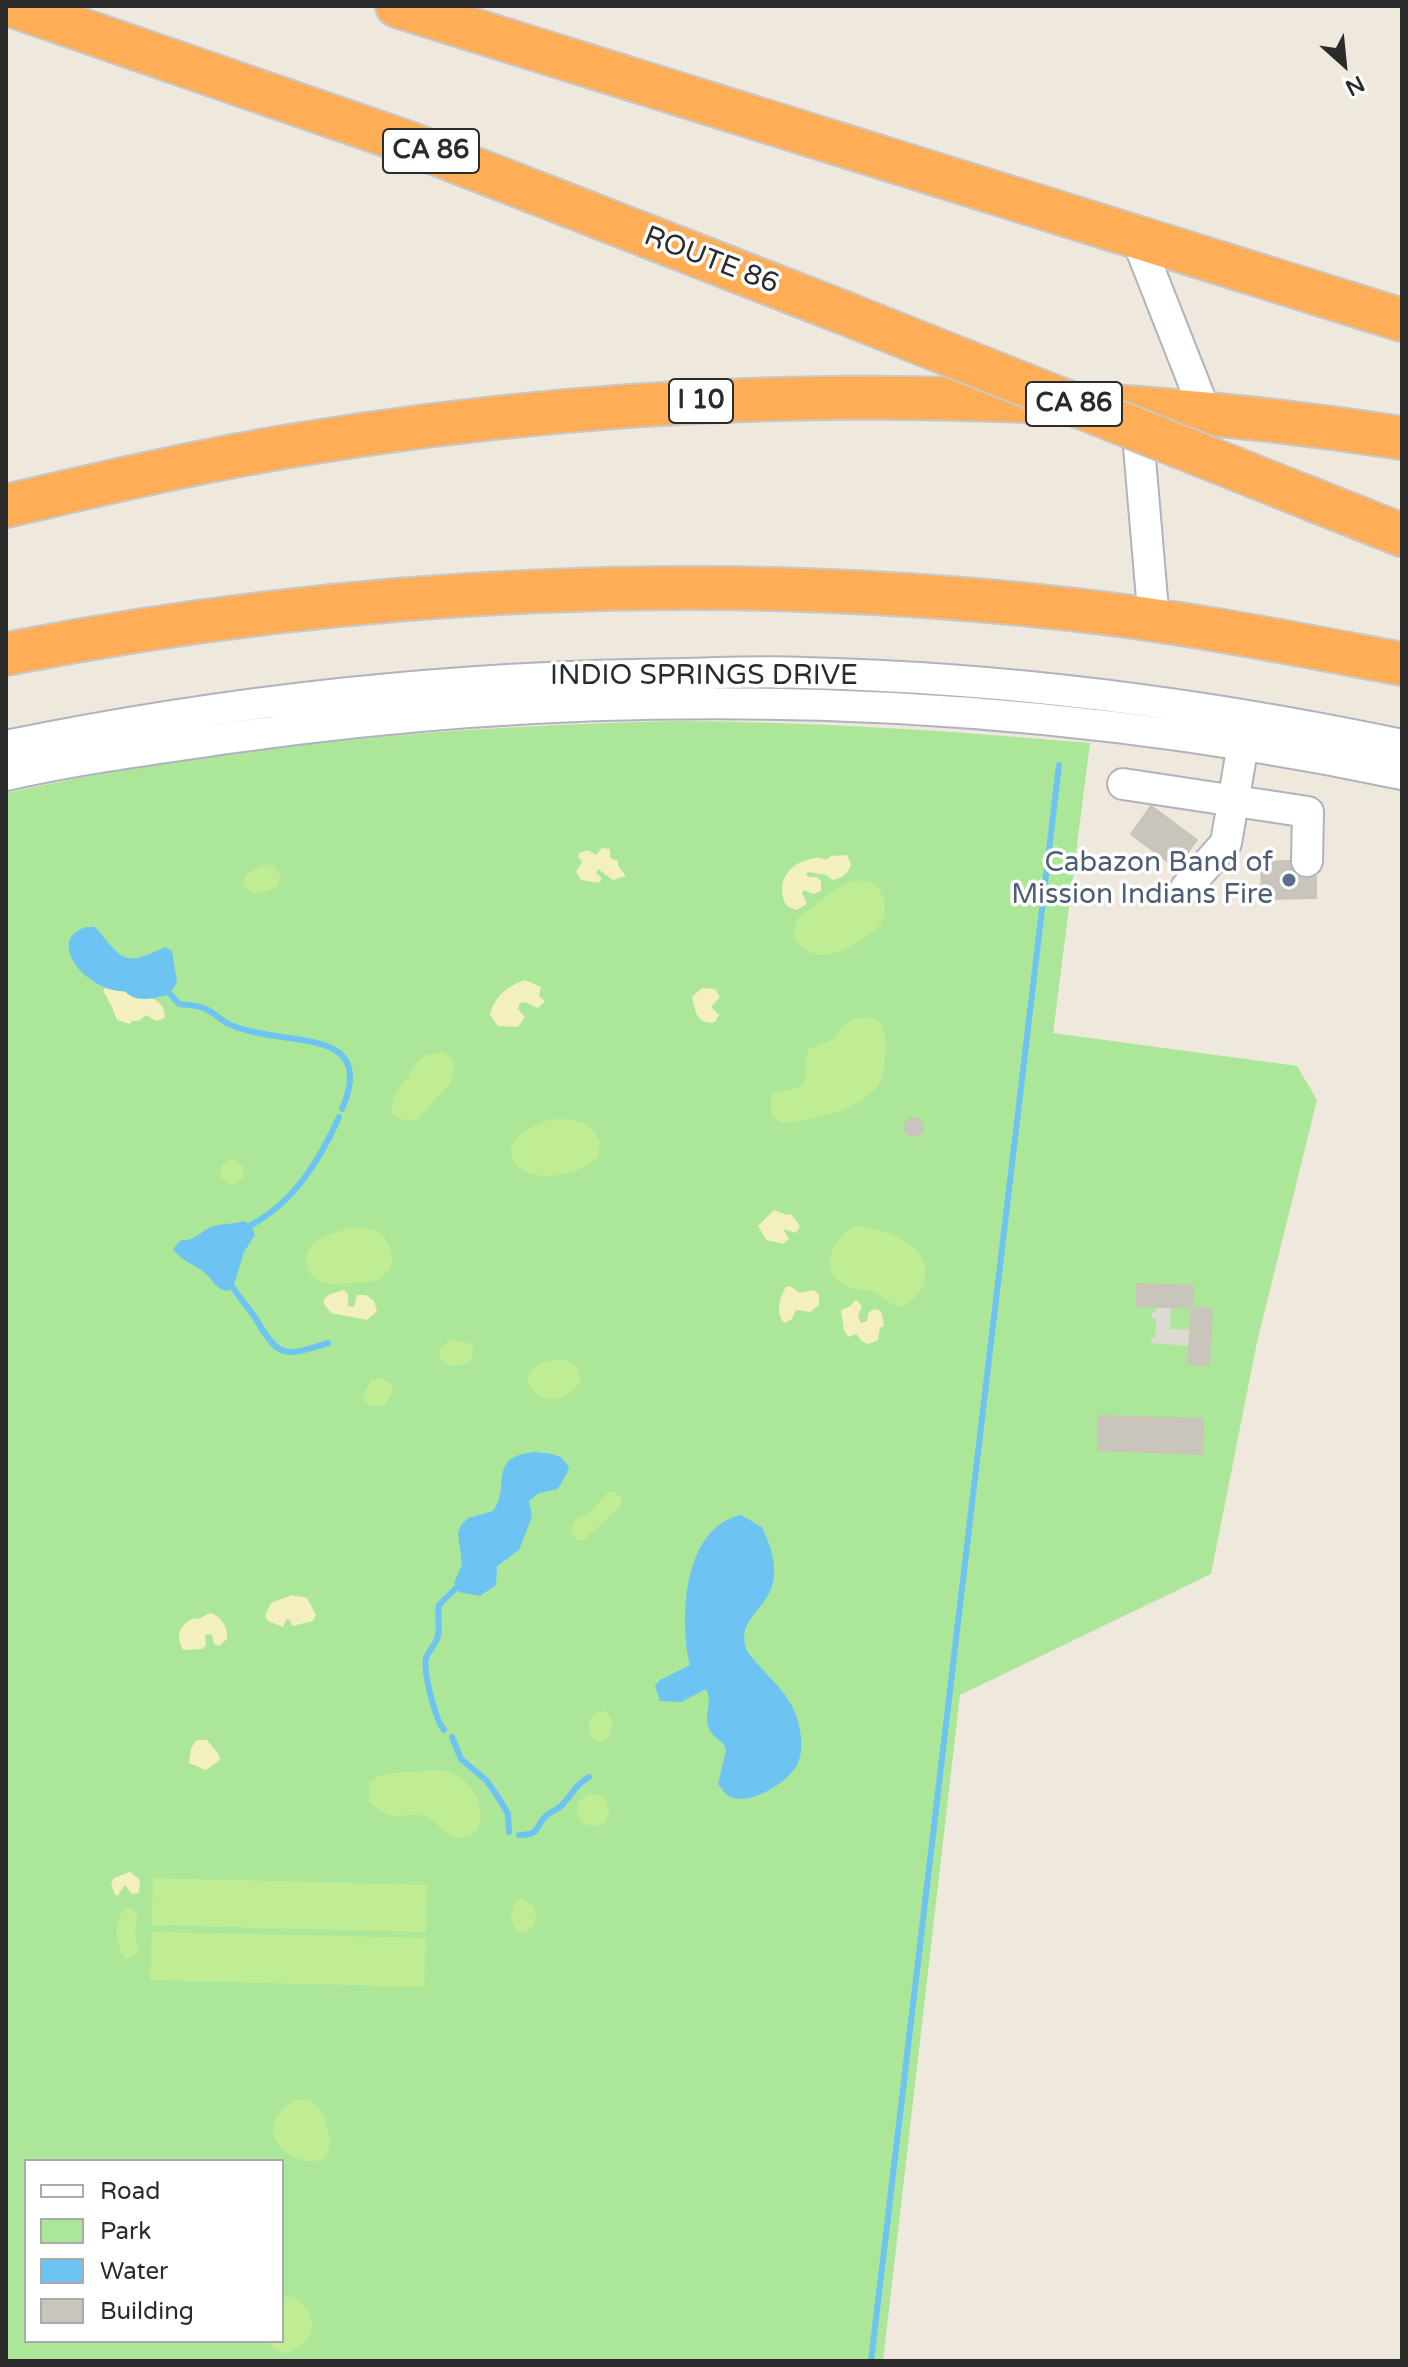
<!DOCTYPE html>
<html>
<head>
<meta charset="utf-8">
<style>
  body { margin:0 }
  #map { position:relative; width:1408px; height:2367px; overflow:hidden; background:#eee8dd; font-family:"Varela Round",sans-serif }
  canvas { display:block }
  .frame { position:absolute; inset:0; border:8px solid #2b2b2b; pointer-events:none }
  .legend { position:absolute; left:24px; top:2159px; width:260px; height:184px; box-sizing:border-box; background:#fff; border:2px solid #aaa; margin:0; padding:10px 14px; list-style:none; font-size:24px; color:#2b2b2b }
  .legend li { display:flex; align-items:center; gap:16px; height:40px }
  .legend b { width:40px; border:2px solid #aaa }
  .north { position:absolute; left:1304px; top:24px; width:80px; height:80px; -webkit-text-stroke:6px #fff; paint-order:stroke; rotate:153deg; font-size:22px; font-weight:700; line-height:32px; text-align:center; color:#2b2b2b }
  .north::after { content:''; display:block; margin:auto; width:28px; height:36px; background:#2b2b2b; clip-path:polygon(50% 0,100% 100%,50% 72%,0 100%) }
</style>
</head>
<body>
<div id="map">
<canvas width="1408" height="2367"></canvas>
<div class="frame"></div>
<ul class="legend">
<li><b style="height:10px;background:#fff"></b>Road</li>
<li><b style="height:22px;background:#ace698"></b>Park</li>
<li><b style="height:22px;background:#6dc4f3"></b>Water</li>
<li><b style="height:22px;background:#c9c5bc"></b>Building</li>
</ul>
<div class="north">N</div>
</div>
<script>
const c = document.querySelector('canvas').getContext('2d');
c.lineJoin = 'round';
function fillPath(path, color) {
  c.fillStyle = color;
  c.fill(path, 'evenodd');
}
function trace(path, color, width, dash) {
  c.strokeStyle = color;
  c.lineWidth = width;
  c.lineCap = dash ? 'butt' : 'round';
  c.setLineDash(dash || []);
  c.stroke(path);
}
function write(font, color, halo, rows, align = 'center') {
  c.font = font + ' "Varela Round",sans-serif';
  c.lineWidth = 7;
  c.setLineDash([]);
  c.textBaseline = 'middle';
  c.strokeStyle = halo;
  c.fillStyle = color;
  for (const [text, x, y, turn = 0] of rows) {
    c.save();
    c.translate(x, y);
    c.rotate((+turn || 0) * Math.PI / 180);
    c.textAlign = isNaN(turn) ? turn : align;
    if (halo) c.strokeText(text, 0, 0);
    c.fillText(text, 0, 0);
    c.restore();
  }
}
fillPath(new Path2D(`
  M681,721C818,722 954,731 1090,743L1053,1033L1297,1066L1317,1100L1257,1342L1211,1574L960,1695L883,2361H6V793C227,744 455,726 681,721ZM26,2161H282V2341H26Z`), '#ace698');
fillPath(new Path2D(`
  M602,848L610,849V858L618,861V866L626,876L613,880L598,869L596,873L602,878L599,883L581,880L576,872L582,862L578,856L579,853L588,850L596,855Z
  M847,855L851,864C850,872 841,879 833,880L826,875L808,872L806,874L808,877H817L821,881V891L813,894L804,890L802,893L807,904L796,910L787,906C775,887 786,865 807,860C815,858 818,856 826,860L831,856Z
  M525,980L541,987L539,996L545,1001L538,1008L524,1002L520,1003L518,1009L525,1017L518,1027L498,1026L490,1015C495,995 507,987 525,980Z
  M105,988C124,995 166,990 165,1018L156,1021L146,1015L139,1021H132L130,1024L117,1020C113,1009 109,1000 103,991Z
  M702,988L715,989L720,997L711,1007L719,1015L715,1022C697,1026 695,1010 692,997Z
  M774,1210L787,1215L791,1214L800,1226L796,1233L783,1229L789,1239L783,1244L766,1240L758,1226Z
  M790,1286L800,1293L814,1290L819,1295V1305L810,1312L796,1310L792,1319L784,1323C776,1313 779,1298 786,1287Z
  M344,1290L348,1294V1306L354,1307L357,1295H366L374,1301L377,1311L367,1320L331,1313L324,1304V1299L330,1294Z
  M856,1300L862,1306L858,1316L861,1323L867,1321L869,1312L874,1309L879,1310L882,1314L884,1326L880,1328L878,1340L869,1344L863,1342L856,1334L849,1337L844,1331L841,1310L850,1306Z
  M292,1595L307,1598L316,1615L313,1621L292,1626L290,1620L286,1619L283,1627L268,1621L265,1616L271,1603Z
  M210,1613C220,1615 229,1628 227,1639L219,1646L214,1644L212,1635L208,1634L205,1635L206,1645L202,1649L183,1650C176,1635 178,1627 193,1618L198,1619Z
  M197,1740H207L219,1755L220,1760L206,1770L189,1763L191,1748Z
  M130,1872L140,1880L139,1893L132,1894L125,1885L118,1895H115L111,1884L114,1878Z`), '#f3efbf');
fillPath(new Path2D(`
  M265,864L273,866L279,872L280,879L276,887L257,894L248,890L243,883L246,874Z
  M852,881C857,881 865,880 871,882C883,888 889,910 882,921C878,929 871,934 864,938C840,954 811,967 794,936L796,920L830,893Z
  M868,1017L880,1022C886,1035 887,1045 885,1059C884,1067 883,1077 879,1084C864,1109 808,1122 781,1123C769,1116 768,1104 774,1092C825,1087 796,1074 809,1049L834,1039C842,1024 851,1018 868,1017Z
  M442,1052L450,1057L455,1066L450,1084L415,1121C383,1120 389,1102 403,1083C410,1075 414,1063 423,1057C428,1054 436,1053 442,1052Z
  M556,1119C577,1119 593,1122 600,1143L598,1157C577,1179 513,1188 510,1148C519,1132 538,1121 556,1119Z
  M220 1172a12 12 0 1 1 24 0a12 12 0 1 1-24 0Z
  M858,1226C887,1228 936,1248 924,1283C919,1297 911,1303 897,1307C889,1303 883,1297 875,1293C866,1289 854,1290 844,1285C816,1269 835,1234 858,1226Z
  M349,1228C357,1228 367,1227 374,1230C391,1238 400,1264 383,1276C375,1283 364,1282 353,1283C342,1283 333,1286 322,1282C313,1279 309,1274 307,1265C303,1241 331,1234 349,1228Z
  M453,1340L469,1343L474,1347L471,1361C444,1377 425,1347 453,1340Z
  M562,1359L577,1366L581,1380C567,1403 539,1407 527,1380C532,1364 546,1360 562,1359Z
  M379,1378L392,1384L393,1391L385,1405L370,1406L365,1401L363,1394L372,1380Z
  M613,1491L622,1498L620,1507L585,1539L577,1540L570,1531L575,1520L593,1510L606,1494Z
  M605,1711C616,1721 613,1732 604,1742L595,1741C584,1729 588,1713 605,1711Z
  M442,1770C483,1777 497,1840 458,1837C444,1836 438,1822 426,1817C403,1808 397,1829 369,1801V1783L379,1776L394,1773Z
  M577 1810a16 16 0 1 1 32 0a16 16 0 1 1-32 0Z
  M153,1878L427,1885L426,1932L152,1925Z
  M520,1899C543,1903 540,1937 516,1932L510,1916L515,1902Z
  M126,1908L132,1909C141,1917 137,1920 135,1931C135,1937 137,1943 139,1949L134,1956L126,1958C115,1949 113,1917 126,1908Z
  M152,1932L426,1938L424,1987L150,1980Z
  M296,2100H309C323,2109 326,2119 329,2135C341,2194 226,2141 296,2100Z
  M292,2296C322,2315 318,2343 285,2354L273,2348L268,2341H282V2298Z`), '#c0ed93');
fillPath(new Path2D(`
  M1156,1306L1171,1307L1170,1329L1191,1330L1190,1346L1151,1343V1338H1155L1156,1319L1152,1318V1312H1156Z`), '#dddad4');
fillPath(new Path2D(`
  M86,927H95C123,959 122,968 165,947L172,951L177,982L170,994C156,998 135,1004 125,991C89,993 43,941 86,927Z
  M244,1221L251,1225L255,1235L244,1252L233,1288L226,1291C215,1288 214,1281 206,1274C195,1264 182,1262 173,1249L181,1240C195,1242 199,1232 211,1227C219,1223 233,1225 244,1221Z
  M535,1452C550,1454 564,1453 569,1469L558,1489L539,1493L529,1501L532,1517L519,1550L497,1566L496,1585L480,1596L459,1592L454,1583L462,1565L458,1533L461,1525L468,1518L493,1511C512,1487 485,1457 535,1452Z
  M741,1515L762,1527C771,1547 779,1568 771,1589C761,1614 736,1621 747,1651C762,1672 788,1691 796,1715C801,1729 804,1749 798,1763C789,1782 751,1806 731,1797C725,1795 722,1789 718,1784L726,1751L724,1744C693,1723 716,1710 706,1689L681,1702L660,1701L655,1686L660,1680L690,1665C679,1619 683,1527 741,1515Z`), '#6dc4f3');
trace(new Path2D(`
  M170,994L179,1004C187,1005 197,1005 204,1008C211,1011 218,1017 225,1022C233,1027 245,1030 254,1032C301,1044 375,1033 342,1109
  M251,1225C294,1202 320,1160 339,1117
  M233,1288C241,1300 252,1311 259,1324C281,1362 290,1354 328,1343
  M444,1730C435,1719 423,1671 426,1658C429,1650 436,1644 438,1636C440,1626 437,1615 439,1605L456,1588
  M452,1737L461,1759L487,1781L500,1800L508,1814L509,1832
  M519,1835C542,1835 534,1826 547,1815C552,1811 559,1809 563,1804C573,1793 576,1784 589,1777
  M871,2361L1059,765`), '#6dc4f3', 6);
const building = new Path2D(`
  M1151,806L1197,840L1176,868L1131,834Z
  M1289,861L1292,870L1298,877L1307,879L1316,877V898L1262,899L1261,862Z
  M905 1127a9 9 0 1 1 18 0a9 9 0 1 1-18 0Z
  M1137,1284L1193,1286L1192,1308L1137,1306Z
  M1192,1308L1212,1309L1209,1365L1188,1364Z
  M1099,1416L1203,1419L1202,1454L1098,1450Z`);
fillPath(building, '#c9c5bc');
trace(building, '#c9c4b6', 2);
const minor = new Path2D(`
  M1136,236L1206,414
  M1136,412L1154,622
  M6,746C230,700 458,676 686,674C726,673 767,671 806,673C1006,678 1207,704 1402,745
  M6,775C81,758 159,748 236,737C623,682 1019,694 1402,774
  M1123,784L1308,812L1307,861
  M1186,888L1226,843L1246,727`);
const highway = new Path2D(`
  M13,6L406,142L842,312
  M397,6L1402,320
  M1306,497L1402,535
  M6,506C100,484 194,462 290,446C656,385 1034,381 1402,438
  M6,654C354,586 714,570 1068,609C1180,621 1291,643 1402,664`);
trace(minor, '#b1b2bf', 34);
trace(highway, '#c8c8c8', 46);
trace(minor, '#fff', 30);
trace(highway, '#ffad57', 42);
const highwayBridge = new Path2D(`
  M842,312L1306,497`);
trace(highwayBridge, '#c8c8c8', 46, []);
trace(highwayBridge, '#ffad57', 42);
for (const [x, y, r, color] of [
  [1289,880,8,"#5c6f8a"]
]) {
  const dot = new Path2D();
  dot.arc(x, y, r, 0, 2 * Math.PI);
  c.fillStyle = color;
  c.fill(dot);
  trace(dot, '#fff', 3);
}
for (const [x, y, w] of [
  [431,151,96],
  [701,401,64],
  [1074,404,96]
]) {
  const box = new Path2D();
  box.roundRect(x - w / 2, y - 22, w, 44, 6);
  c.fillStyle = '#fff';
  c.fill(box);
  trace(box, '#2b2b2b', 2);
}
write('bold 26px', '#2b2b2b', null, [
  ["CA 86",431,151],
  ["I 10",701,401],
  ["CA 86",1074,404]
]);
write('28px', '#2b2b2b', '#fff', [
  ["ROUTE 86",711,261,21],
  ["INDIO SPRINGS DRIVE",704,677]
]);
write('28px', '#4e5e75', '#fff', [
  ["Cabazon Band of",1273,864],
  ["Mission Indians Fire",1273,896]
], 'right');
</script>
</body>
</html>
